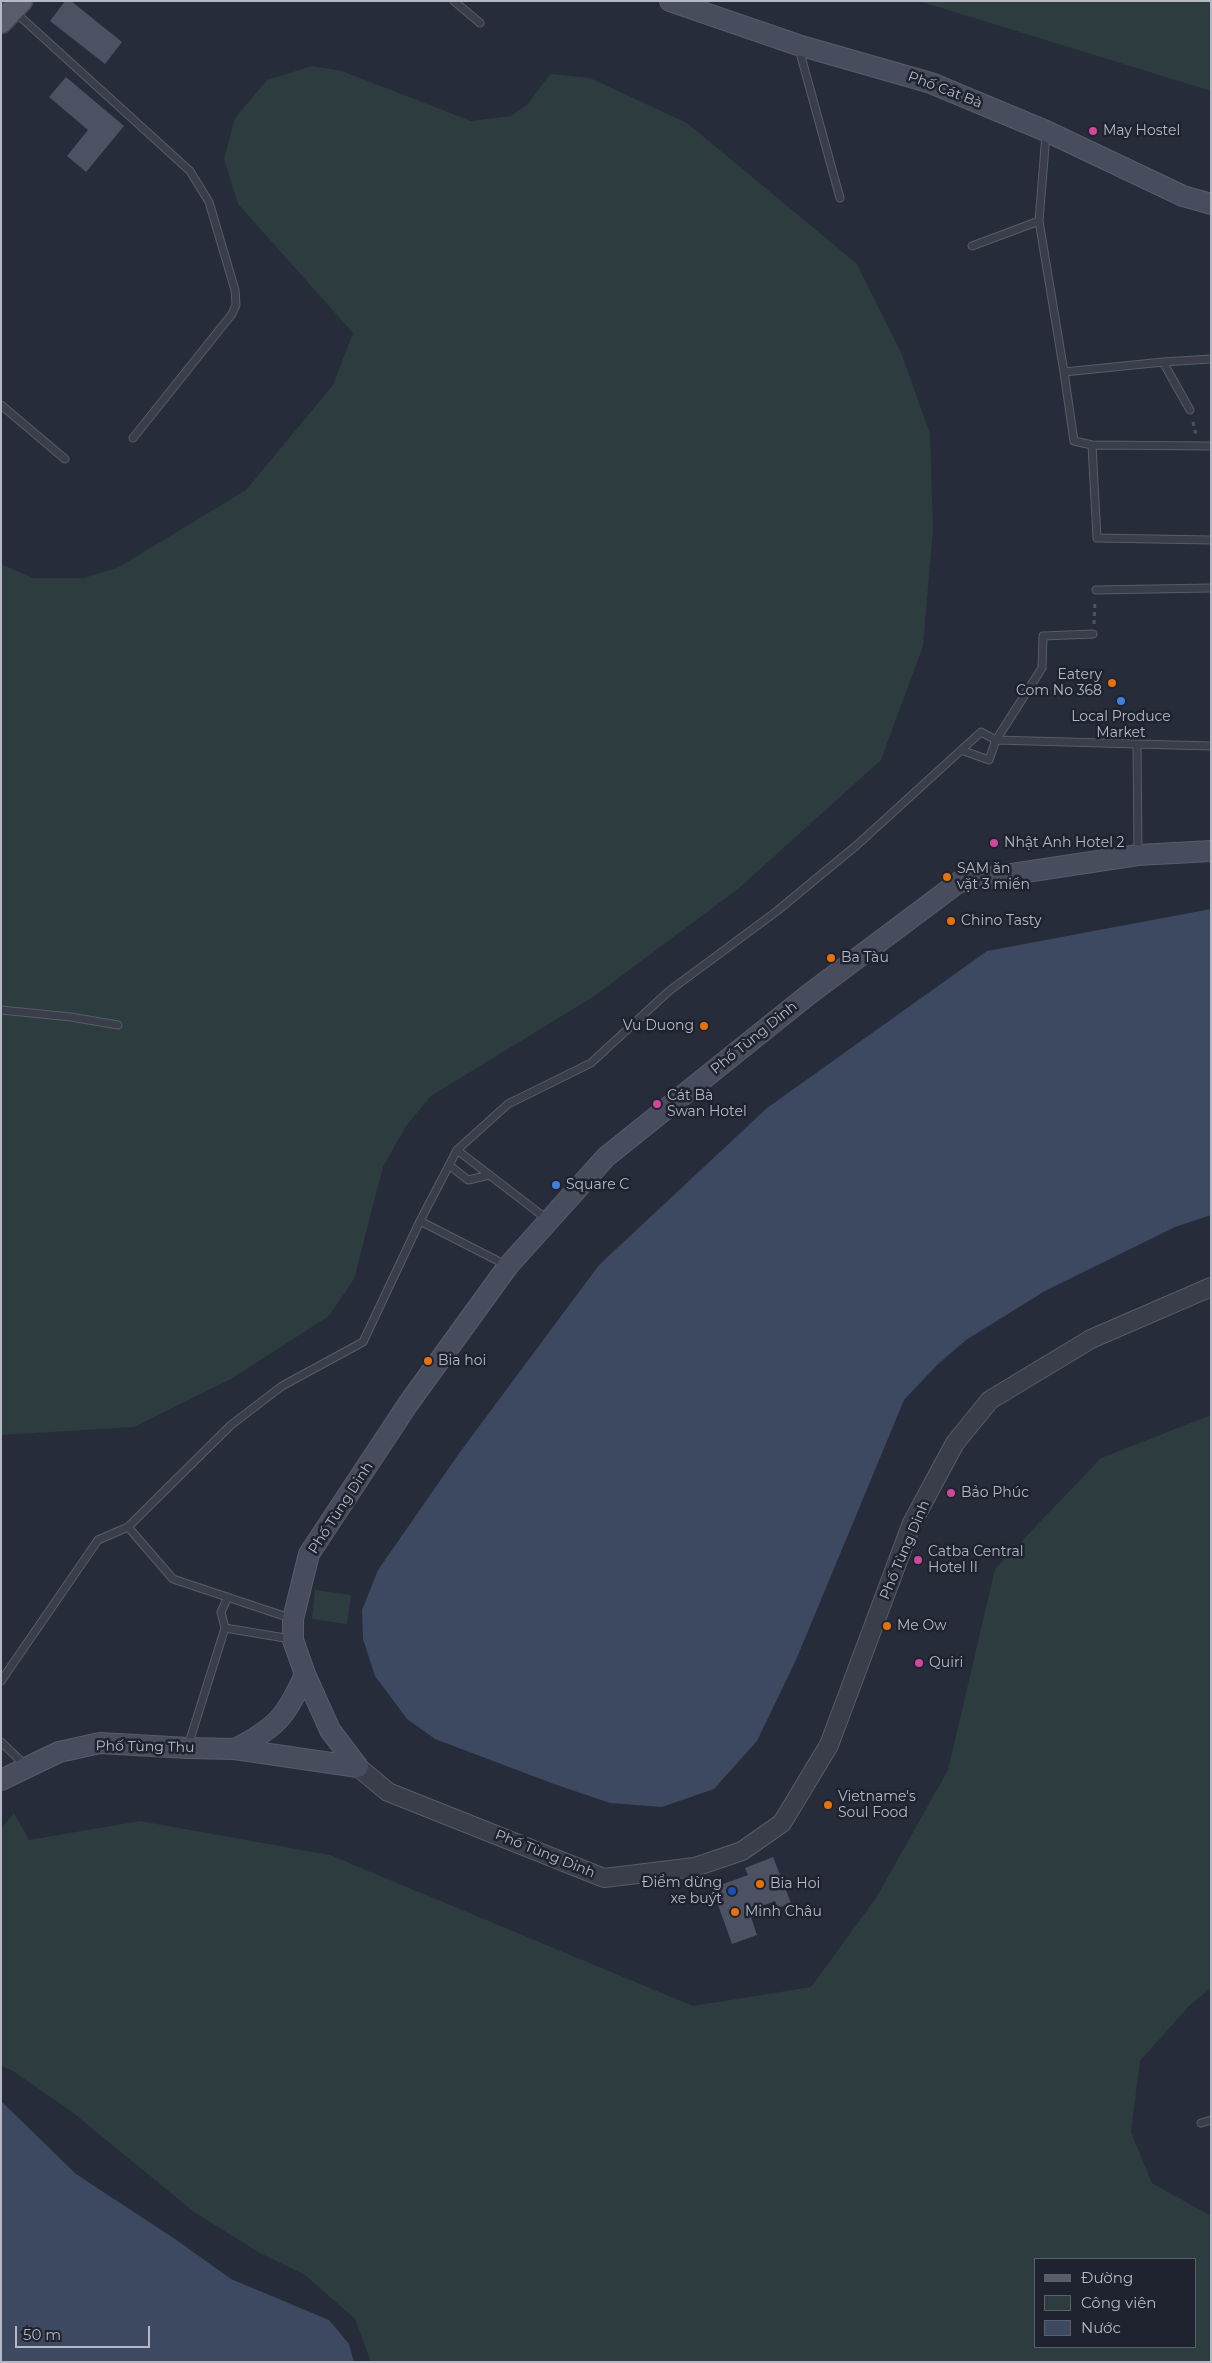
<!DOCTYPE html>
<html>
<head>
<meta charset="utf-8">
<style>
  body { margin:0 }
  #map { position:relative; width:1212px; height:2363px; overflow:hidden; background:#262c3a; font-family:Montserrat,sans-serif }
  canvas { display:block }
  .frame { position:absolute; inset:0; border:2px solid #b5b9c6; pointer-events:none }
  .legend { position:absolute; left:1034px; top:2258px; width:162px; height:90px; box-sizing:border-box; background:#1f2330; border:1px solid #5b5f6c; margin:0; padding:6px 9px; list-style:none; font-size:15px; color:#b5b9c6 }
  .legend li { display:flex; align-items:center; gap:10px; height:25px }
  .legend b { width:25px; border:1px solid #5b5f6c }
  .scale { position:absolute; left:15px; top:2326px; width:135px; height:22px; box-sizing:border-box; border:2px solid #b5b9c6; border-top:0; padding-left:6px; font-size:15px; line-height:18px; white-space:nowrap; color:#b5b9c6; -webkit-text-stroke:4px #1f2330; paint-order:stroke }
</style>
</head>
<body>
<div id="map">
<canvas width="1212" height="2363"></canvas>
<div class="frame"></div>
<ul class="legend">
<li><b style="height:6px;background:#585d6b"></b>Đường</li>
<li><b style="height:14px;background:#2c3c3f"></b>Công viên</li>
<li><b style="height:14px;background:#3d4861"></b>Nước</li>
</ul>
<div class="scale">50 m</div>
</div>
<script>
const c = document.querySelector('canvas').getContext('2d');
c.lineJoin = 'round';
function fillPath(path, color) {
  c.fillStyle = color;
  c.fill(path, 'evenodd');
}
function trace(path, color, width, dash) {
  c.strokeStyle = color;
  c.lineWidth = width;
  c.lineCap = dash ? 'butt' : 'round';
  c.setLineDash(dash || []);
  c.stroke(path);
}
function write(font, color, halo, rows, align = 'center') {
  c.font = font + ' Montserrat,sans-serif';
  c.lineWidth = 5;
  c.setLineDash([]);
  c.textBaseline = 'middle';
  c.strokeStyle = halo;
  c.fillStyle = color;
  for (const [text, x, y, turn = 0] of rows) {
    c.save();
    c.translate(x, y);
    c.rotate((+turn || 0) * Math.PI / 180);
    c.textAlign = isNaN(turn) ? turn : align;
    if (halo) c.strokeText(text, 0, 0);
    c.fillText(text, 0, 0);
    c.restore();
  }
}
fillPath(new Path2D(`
  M919,1H1211V91Z
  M312,66L342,71L471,121L511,116L528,104L550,74L590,78L687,123L856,263L901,352L930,434L933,529L923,646L881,760L738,889L593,997L431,1096L406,1126L383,1167L354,1279L329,1316L231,1379L134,1427L1,1435V564L33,578H84L119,567L246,490L333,385L353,333L238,204L224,159L235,118L267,80Z
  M1211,1415V1988L1190,2005L1140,2061L1131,2132L1152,2183L1211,2216V2362H371L355,2319L305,2275L258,2252L194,2212L72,2112L13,2071L1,2066V1829L14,1813L29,1840L140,1821L330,1855L693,2006L811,1987L876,1898L948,1770L995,1569L1101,1458ZM1036,2259H1196V2347H1036Z
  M315,1590L351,1595L347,1624L312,1619Z`), '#2c3c3f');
fillPath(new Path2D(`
  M1211,909V1215L1175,1227L1045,1291L966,1340L937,1365L904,1400L796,1660L757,1741L714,1789L662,1807L610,1803L554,1784L435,1739L407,1719L375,1676L363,1639L362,1610L378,1570L460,1452L599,1265L767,1108L987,951Z
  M1,2101L76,2174L175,2239L231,2279L329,2320L349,2344L354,2362H1Z`), '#3d4861');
fillPath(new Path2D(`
  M65,1H71L122,42L105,64L50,21Z
  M66,77L124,126L86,172L67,156L88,130L49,97Z
  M773,1857L791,1903L778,1908L775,1901L749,1911L757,1935L732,1944L712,1888L748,1875L745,1868Z`), '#4d5263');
const service = new Path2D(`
  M454,1L480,23
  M15,12L190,171L209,202L235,290L236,305L232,314L133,438
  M799,49L840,198
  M1039,221L1046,134
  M972,246L1039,221L1064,372L1163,362L1190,410
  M1163,362L1211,359
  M1064,372L1074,441L1092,445L1211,446
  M1,405L65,459
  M1092,445L1097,538L1211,540
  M1096,590L1211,588
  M1137,744L1211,746
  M961,750L989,760L996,740L1137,744L1138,853
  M1,1010L71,1017L118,1025
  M457,1150L508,1104L591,1063L669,991L777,911L857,845L981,732L996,740L1042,668L1043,636L1093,634
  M449,1165L468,1180L490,1175
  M420,1221L506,1265
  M290,1618L173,1579L128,1527L231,1425L282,1386L363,1342L420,1221L457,1150L548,1220
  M225,1628L221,1612L228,1597
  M1,1681L98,1540L128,1527
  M1,1742L26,1766
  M188,1746L225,1628L291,1639
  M1201,2123L1211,2120`);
const tertiary = new Path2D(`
  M358,1767L388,1792L604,1878L695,1867L742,1851L782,1823L829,1745L912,1523L955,1443L990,1400L1091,1339L1211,1287`);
const secondary = new Path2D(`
  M670,1L798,45L931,83L1046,131L1183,196L1211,204
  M235,1749C276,1728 287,1716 305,1674
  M358,1767L330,1730L305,1674L293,1640V1619L309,1554L408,1404L508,1266L606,1157L808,995L959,882L1138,855L1211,851
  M1,1780L59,1752L100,1743L188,1748L235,1749L358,1767`);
const primary = new Path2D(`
  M1,22L21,1`);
trace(service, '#585c69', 9);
trace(tertiary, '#585c69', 20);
trace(secondary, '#585c69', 22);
trace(primary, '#434754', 25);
trace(new Path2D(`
  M1193,422L1196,435
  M1094,624L1095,600`), '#4a575d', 3, [4, 4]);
trace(service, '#3a3e4b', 7);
trace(tertiary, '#3a3e4b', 18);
trace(secondary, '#484d5d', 20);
trace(primary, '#585d6b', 22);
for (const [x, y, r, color] of [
  [1093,131,5,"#d1479c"],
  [1112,683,5,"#e8710a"],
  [1121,701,5,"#3f7fe0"],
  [994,843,5,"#d1479c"],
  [947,877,5,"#e8710a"],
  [951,921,5,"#e8710a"],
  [831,958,5,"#e8710a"],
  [704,1026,5,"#e8710a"],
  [657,1104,5,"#d1479c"],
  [556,1185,5,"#3f7fe0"],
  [428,1361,5,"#e8710a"],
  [951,1493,5,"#d1479c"],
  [918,1560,5,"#d1479c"],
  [887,1626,5,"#e8710a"],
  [919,1663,5,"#d1479c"],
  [828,1805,5,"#e8710a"],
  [760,1884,5,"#e8710a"],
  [732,1891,5,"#1a4fb4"],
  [735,1912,5,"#e8710a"]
]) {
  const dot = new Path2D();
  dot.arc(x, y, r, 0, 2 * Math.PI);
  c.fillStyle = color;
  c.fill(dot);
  trace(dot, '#1f2330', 2);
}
write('14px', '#b5b9c6', '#1f2330', [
  ["Phố Cát Bà",945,90,21],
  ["Phố Tùng Dinh",754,1038,-39],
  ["Phố Tùng Dinh",341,1508,-57],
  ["Phố Tùng Dinh",905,1550,-67],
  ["Phố Tùng Thu",145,1747,1],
  ["Phố Tùng Dinh",545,1854,22]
]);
write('14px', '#b5b9c6', '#1f2330', [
  ["May Hostel",1103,131],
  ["Eatery",1102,675,"right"],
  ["Com No 368",1102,691,"right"],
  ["Local Produce",1121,717,"center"],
  ["Market",1121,733,"center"],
  ["Nhật Anh Hotel 2",1004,843],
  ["SAM ăn",957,869],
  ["vặt 3 miền",957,885],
  ["Chino Tasty",961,921],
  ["Ba Tàu",841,958],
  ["Vu Duong",694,1026,"right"],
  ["Cát Bà",667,1096],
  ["Swan Hotel",667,1112],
  ["Square C",566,1185],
  ["Bia hoi",438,1361],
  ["Bảo Phúc",961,1493],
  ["Catba Central",928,1552],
  ["Hotel II",928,1568],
  ["Me Ow",897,1626],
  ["Quiri",929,1663],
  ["Vietname's",838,1797],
  ["Soul Food",838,1813],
  ["Điểm dừng",722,1883,"right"],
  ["xe buýt",722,1899,"right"],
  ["Bia Hoi",770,1884],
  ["Minh Châu",745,1912]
], 'left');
</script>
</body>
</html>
